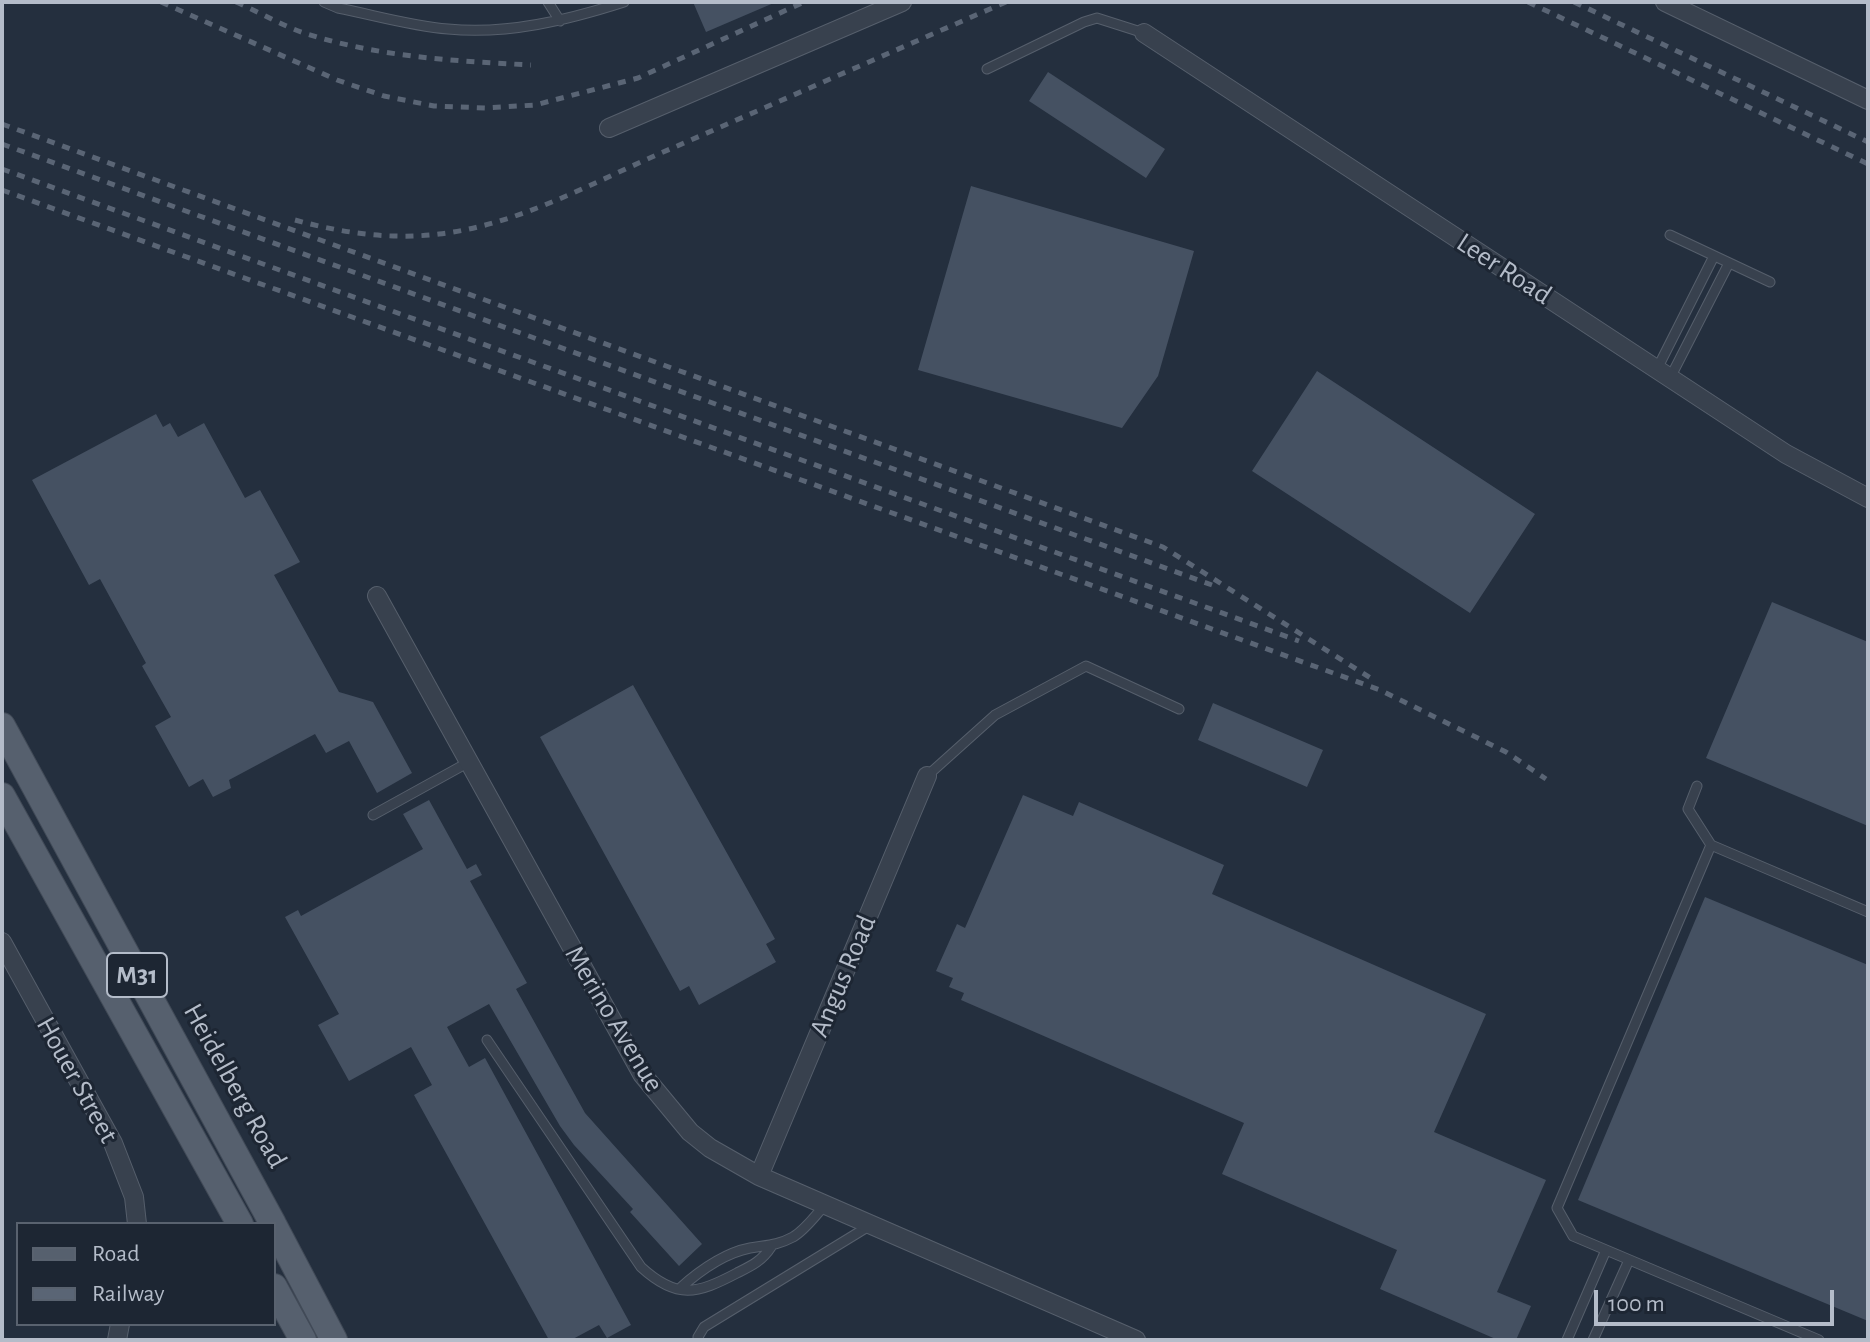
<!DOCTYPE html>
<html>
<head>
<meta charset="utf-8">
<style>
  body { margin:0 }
  #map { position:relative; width:1870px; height:1342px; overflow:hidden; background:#242f3e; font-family:"Alegreya Sans",sans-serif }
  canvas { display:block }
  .frame { position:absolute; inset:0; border:4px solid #b4bcc9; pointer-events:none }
  .legend { position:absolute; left:16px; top:1222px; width:260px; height:104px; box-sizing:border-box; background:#1d2633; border:2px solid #59626f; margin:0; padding:10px 14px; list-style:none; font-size:24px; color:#b4bcc9 }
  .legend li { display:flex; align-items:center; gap:16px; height:40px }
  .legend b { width:40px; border:2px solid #59626f }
  .scale { position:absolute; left:1594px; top:1290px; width:240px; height:36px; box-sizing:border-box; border:4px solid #b4bcc9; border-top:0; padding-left:10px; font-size:24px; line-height:28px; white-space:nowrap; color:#b4bcc9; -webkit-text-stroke:6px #1d2633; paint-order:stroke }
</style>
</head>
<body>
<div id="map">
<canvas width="1870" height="1342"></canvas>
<div class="frame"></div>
<ul class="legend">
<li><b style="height:10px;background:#56606e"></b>Road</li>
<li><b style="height:10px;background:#5a6575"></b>Railway</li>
</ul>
<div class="scale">100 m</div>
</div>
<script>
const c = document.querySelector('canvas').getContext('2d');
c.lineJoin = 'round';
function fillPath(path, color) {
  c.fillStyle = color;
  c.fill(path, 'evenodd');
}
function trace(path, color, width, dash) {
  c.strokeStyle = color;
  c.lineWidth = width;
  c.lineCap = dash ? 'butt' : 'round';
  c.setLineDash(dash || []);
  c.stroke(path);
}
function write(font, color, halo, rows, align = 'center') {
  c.font = font + ' "Alegreya Sans",sans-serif';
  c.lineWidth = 6;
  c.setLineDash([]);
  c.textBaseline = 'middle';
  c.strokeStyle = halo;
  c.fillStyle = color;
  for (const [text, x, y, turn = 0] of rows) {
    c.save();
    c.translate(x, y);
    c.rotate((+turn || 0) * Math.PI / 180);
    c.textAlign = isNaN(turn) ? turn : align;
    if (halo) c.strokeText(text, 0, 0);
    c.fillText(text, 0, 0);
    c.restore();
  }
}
fillPath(new Path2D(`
  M693,2H776L706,32Z
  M1048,72L1165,149L1146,178L1029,101Z
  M971,186L1194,251L1158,376L1122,428L918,370Z
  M1317,371L1535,514L1470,613L1252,471Z
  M156,414L163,427L170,423L178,437L204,423L245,498L260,490L300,562L274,575L339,692L373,702L412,773L377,793L349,741L326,753L315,734L229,780L231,788L213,797L203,779L189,787L155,726L171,717L142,666L146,663L100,579L89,585L32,480Z
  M1772,602L1868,642V826L1706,758Z
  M633,685L775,939L766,944L776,962L699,1005L689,986L680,991L540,737Z
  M1213,703L1323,750L1307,787L1198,740Z
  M1023,795L1073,816L1079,802L1224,865L1212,894L1486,1014L1434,1132L1546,1180L1497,1292L1531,1306L1516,1340H1498L1380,1289L1397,1250L1222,1174L1244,1123L961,1000L964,993L949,987L953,978L936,971L957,924L965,928Z
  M429,800L467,869L476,864L482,875L470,881L527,983L516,989L585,1113L702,1244L679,1266L630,1212L633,1209L574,1145L560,1126L489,1004L447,1027L469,1067L485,1058L631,1325L607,1338L599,1325L571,1340H549L414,1095L432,1085L411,1047L349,1081L318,1025L339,1014L285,917L298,910L301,916L423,849L403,814Z
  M1705,897L1868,965V1321L1578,1200Z`), '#455162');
const lane = new Path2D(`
  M324,2L338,8C374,15 411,26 448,29C507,35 568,20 624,2
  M548,2L560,21
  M987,69L1084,22L1097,18L1144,33
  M1670,235L1770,282
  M1657,369L1714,256
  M1670,378L1729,263
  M927,776L995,715L1086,666L1179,709
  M1697,786L1688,809L1711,845
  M373,815L469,762
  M487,1040L641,1267C677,1300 697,1294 737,1273C751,1266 762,1261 771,1247
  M679,1289C698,1272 724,1253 750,1248C767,1245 776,1246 793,1237C805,1230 815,1216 824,1206
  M699,1340L698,1337L704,1327L869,1226
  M1567,1340L1606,1250
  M1593,1340L1629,1260
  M1819,1340L1573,1236L1557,1208L1711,845L1868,912`);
const street = new Path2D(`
  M1665,2L1868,100
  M1144,33L1786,454L1868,498
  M609,128L902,2
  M377,596L642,1074L690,1132L710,1148L759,1176L1136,1340
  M2,942L113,1143L134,1197L137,1224
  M759,1176L927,776
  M117,1340L120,1324`);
const primary = new Path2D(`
  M2,726L273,1224
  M2,796L240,1224
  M274,1226L334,1340
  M274,1287L303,1340`);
trace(lane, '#565f6c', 11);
trace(street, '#565f6c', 20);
trace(primary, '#414a57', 28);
trace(lane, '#38414e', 9);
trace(street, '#38414e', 18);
trace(primary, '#56606e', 26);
trace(new Path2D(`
  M161,2L337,80L384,96L434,106L486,108L535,105L638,78L804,2
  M236,2C259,12 281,25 304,33C378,57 454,61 531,65
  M1528,2L1868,164
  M1574,2L1868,142
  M2,124L1163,547L1372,679
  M2,144L1212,585
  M2,169L1299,641
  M2,190L1380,690L1506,752L1546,779
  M295,220C342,233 391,240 439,234C517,225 590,184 661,153C776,103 891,52 1006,2`), '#5a6575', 5, [8, 8]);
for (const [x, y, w] of [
  [137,975,60]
]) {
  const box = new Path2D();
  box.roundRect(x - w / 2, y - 22, w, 44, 6);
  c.fillStyle = '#1d2633';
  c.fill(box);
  trace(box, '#b4bcc9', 2);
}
write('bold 26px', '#b4bcc9', null, [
  ["M31",137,975]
]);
write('28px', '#b4bcc9', '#1d2633', [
  ["Leer Road",1504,269,33],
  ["Angus Road",843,976,-67],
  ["Merino Avenue",614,1019,59],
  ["Houer Street",77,1080,61],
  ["Heidelberg Road",235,1086,61]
]);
</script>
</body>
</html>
